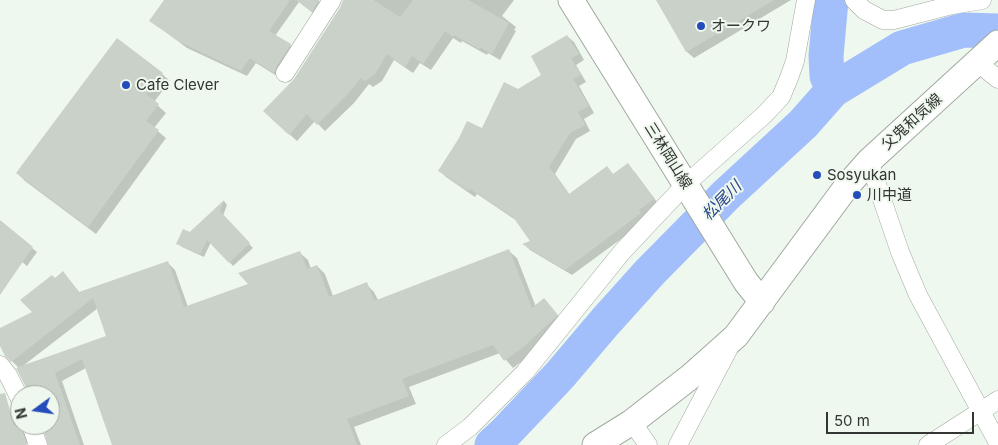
<!DOCTYPE html>
<html>
<head>
<meta charset="utf-8">
<style>
  body { margin:0 }
  #map { position:relative; width:998px; height:445px; overflow:hidden; background:#eff8ee; font-family:Inter,sans-serif }
  canvas { display:block }
  .north { position:absolute; left:10px; top:385px; width:50px; height:50px; box-sizing:border-box; background:#eff8ee; border:1px solid #a4aaa3; border-radius:50%; rotate:256deg; font-size:14px; font-weight:700; line-height:20px; text-align:center; color:#333633 }
  .north::after { content:''; display:block; margin:auto; width:18px; height:22px; background:#244cba; clip-path:polygon(50% 0,100% 100%,50% 72%,0 100%) }
  .scale { position:absolute; left:826px; top:412px; width:148px; height:22px; box-sizing:border-box; border:2px solid #333633; border-top:0; padding-left:6px; font-size:15px; line-height:18px; white-space:nowrap; color:#333633; -webkit-text-stroke:4px #eff8ee; paint-order:stroke }
</style>
</head>
<body>
<div id="map">
<canvas width="998" height="445"></canvas>
<div class="north">N</div>
<div class="scale">50 m</div>
</div>
<script>
const c = document.querySelector('canvas').getContext('2d');
c.lineJoin = 'round';
function fillPath(path, color) {
  c.fillStyle = color;
  c.fill(path, 'evenodd');
}
function trace(path, color, width, dash) {
  c.strokeStyle = color;
  c.lineWidth = width;
  c.lineCap = dash ? 'butt' : 'round';
  c.setLineDash(dash || []);
  c.stroke(path);
}
function write(font, color, halo, rows, align = 'center') {
  c.font = font + ' Inter,"Noto Sans JP",sans-serif';
  c.lineWidth = 4;
  c.setLineDash([]);
  c.textBaseline = 'middle';
  c.strokeStyle = halo;
  c.fillStyle = color;
  for (const [text, x, y, turn = 0] of rows) {
    c.save();
    c.translate(x, y);
    c.rotate((+turn || 0) * Math.PI / 180);
    c.textAlign = isNaN(turn) ? turn : align;
    if (halo) c.strokeText(text, 0, 0);
    c.fillText(text, 0, 0);
    c.restore();
  }
}
fillPath(new Path2D(`
  M165,0H318L325,6L318,17L299,2L275,36L290,45L296,51L280,78L256,63L247,76L187,48L151,21Z
  M344,0H370L373,2L374,0H514L502,16L516,27L514,30L516,31L500,60L488,53L487,55L462,41L461,43L453,38L431,70L420,63L413,73L394,60L382,81L373,87L369,84L354,103L325,131L315,121L297,141L272,119L342,6Z
  M658,0H791L694,58L687,52Z
  M567,36L574,42L584,60L576,65L586,82L579,86L594,113L584,119L590,131L576,139L555,174L570,195L614,175L634,171L660,206L647,220L572,275L530,250L525,245L532,242L517,221L477,194L475,197L446,177L439,170L483,130L518,90L543,75Z
  M162,74L170,81L154,102L166,113L154,128L166,138L96,234L25,181L17,173Z
  M224,201L227,205L223,216L253,248L233,266L211,242L204,257L182,247L178,243Z
  M0,222L37,252L27,266L0,244Z
  M509,251L517,258L536,307L551,308L565,323L529,356L513,368L500,353L409,387L416,404L354,427L361,445H113L86,368L62,381L84,445H49L44,425H50V395H31L19,368L6,355L0,343V329L34,312L55,279L63,273L80,293L168,263L175,270L188,307L251,285L300,253L308,260L311,269L317,266L325,274L333,296L366,284L374,292L378,300ZM98,308L108,337L24,365Z
  M16,410H20V421L16,426L33,425L30,442L20,445H0V414Z`), '#0003');
trace(new Path2D(`
  M831,0L826,56L827,76L833,90
  M492,445L505,433L560,375L605,322L650,272L726,195L803,124L833,90L902,48L964,30L998,31`), '#a2bffb', 35);
fillPath(new Path2D(`
  M164,0H290L269,31L291,44L276,67L274,73L250,58L241,71L180,42L149,21Z
  M296,0H319L312,12Z
  M343,0H373L400,17L413,0H468L509,23L492,54L480,47L479,49L454,35L453,37L445,31L423,64L412,56L405,67L387,54L375,74L365,81L361,78L347,95L317,125L307,114L289,135L263,111L294,79L341,6Z
  M656,0H774L686,52Z
  M567,35L579,54L571,58L581,75L573,79L589,106L578,112L585,125L570,133L549,167L569,194L607,166L613,174L628,163L654,199L639,210L641,213L565,270L522,244L530,241L513,217L470,189L469,191L438,171L459,138L467,121L482,128L504,82L518,89L541,75L531,56Z
  M117,38L163,73L146,94L159,104L146,121L159,130L88,227L16,173Z
  M224,200L220,211L250,243L229,263L207,240L200,254L176,244L183,229L190,232Z
  M0,220L33,247L0,295Z
  M509,249L532,308L544,298L558,315L521,349L504,361L493,345L402,379L409,396L347,419L357,445H112L82,359L55,373L80,445H48L42,425H50V395H30L16,368L106,336L93,298L11,362L5,356L0,346V328L32,312L20,300L52,275L55,278L63,271L79,292L168,261L184,307L248,284L238,273L300,251L307,269L317,265L329,297L367,282L374,301Z
  M5,393L14,425H21L27,445H0V394Z`), '#c9d1c8');
const minor = new Path2D(`
  M854,0L864,10L883,20H894L952,5L982,0
  M977,62L998,79
  M285,73L332,0
  M869,161L900,252L918,295L998,443
  M0,365L8,375L20,399
  M632,422L648,445
  M31,425L38,445
  M446,445L470,427L525,372L622,252L685,185L764,115L781,97L789,78L795,61L806,0
  M678,445L729,348
  M928,445L998,400`);
const secondary = new Path2D(`
  M571,0L746,282L762,302
  M595,445L632,422L690,377L736,336L847,186L869,161L998,43`);
trace(minor, '#a0a89f', 19);
trace(secondary, '#a0a89f', 27);
trace(minor, '#fff', 18);
trace(secondary, '#fff', 25);
for (const [x, y, r, color] of [
  [701,26,5,"#244cba"],
  [126,85,5,"#244cba"],
  [817,175,5,"#244cba"],
  [857,195,5,"#244cba"]
]) {
  const dot = new Path2D();
  dot.arc(x, y, r, 0, 2 * Math.PI);
  c.fillStyle = color;
  c.fill(dot);
  trace(dot, '#eff8ee', 2);
}
write('15px', '#333633', '#eff8ee', [
  ["オークワ",711,26],
  ["Cafe Clever",136,85],
  ["Sosyukan",827,175],
  ["川中道",867,195]
], 'left');
write('15px', '#333633', '#eff8ee', [
  ["父鬼和気線",912,122,-42],
  ["三林岡山線",668,156,58]
]);
write('italic 16px', '#28458b', '#eff8ee', [
  ["松尾川",722,201,-45]
]);
</script>
</body>
</html>
